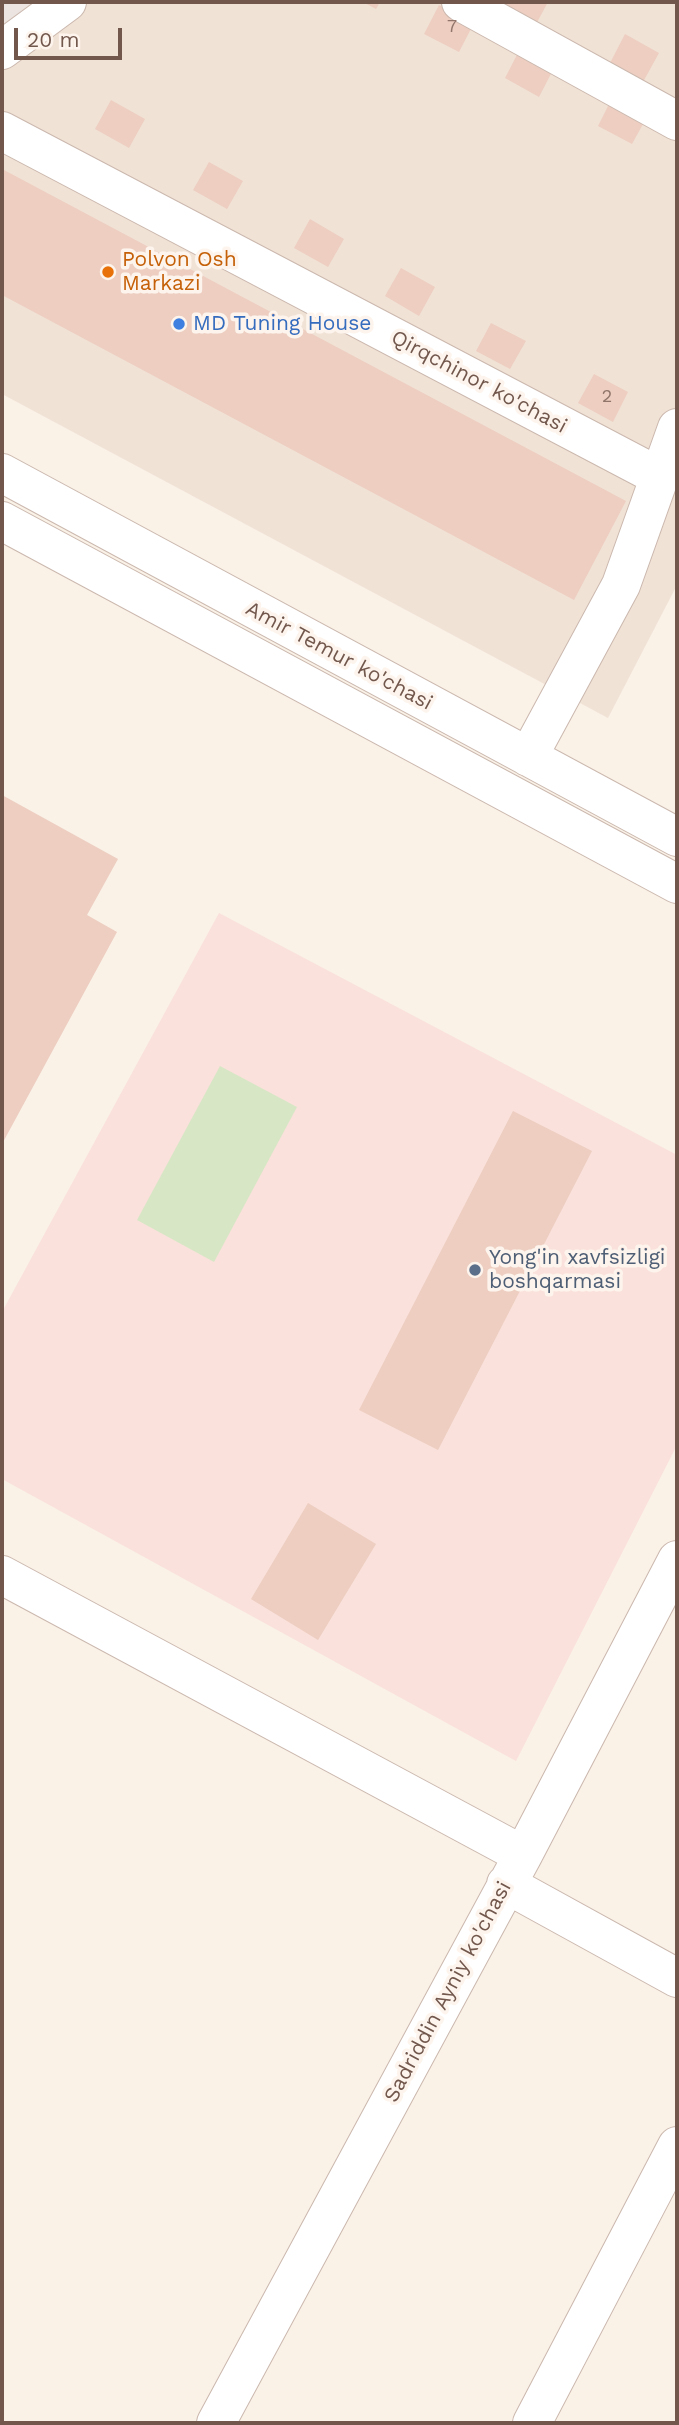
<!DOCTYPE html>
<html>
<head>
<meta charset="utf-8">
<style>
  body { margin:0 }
  #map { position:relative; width:679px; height:2425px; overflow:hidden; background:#faf1e7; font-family:"Work Sans",sans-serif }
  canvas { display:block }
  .frame { position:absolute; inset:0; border:4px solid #72574d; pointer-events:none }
  .scale { position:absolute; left:14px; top:28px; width:108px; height:32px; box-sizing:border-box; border:4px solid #72574d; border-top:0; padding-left:9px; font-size:21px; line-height:24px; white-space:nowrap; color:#72574d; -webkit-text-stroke:5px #fdf5ed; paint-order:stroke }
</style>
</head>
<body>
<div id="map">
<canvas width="679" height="2425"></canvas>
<div class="frame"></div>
<div class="scale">20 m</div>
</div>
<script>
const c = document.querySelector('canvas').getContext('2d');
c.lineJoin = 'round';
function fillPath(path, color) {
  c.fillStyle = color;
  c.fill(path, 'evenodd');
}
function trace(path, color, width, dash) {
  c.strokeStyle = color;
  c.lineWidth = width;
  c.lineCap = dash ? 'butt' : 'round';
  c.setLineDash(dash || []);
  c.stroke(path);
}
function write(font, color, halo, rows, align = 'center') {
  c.font = font + ' "Work Sans",sans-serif';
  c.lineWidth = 7;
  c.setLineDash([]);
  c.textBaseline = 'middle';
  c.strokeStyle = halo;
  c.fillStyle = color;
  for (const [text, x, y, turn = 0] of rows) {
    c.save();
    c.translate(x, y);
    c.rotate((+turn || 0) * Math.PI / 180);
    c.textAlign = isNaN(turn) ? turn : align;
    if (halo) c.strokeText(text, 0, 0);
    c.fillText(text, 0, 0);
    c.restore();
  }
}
fillPath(new Path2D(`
  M2,2H677V585L608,718L2,394Z`), '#f1e2d6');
fillPath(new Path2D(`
  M219,913L677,1155V1445L516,1761L2,1479V1312Z`), '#fae1db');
fillPath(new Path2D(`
  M2,2H47L2,39Z`), '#ebe4e0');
fillPath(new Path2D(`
  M220,1066L297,1107L214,1262L137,1220Z`), '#d7e7c6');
fillPath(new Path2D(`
  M363,2H380L376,9Z
  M504,2H548L534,28L500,9Z
  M439,5L474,23L459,52L424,34Z
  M625,34L659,53L643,82L610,63Z
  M520,49L554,68L539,97L505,78Z
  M613,96L648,115L632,144L598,126Z
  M111,100L145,119L129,148L95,129Z
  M209,162L243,181L227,209L193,190Z
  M4,170L626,501L574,600L2,295V174Z
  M310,219L344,239L328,267L294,248Z
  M401,268L435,287L419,316L385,296Z
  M491,323L526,341L510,369L476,351Z
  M594,374L628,392L613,422L578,403Z
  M2,795L118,859L87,915L117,932L2,1144Z
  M513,1111L592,1151L438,1450L359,1410Z
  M308,1503L376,1544L318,1640L251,1599Z`), '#edcec1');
const minor = new Path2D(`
  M461,2L677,121
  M2,50L67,2
  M2,131L660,477
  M2,473L677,837
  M2,521L677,884
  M528,757L621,585L677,428
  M2,1575L523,1855
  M506,1884L677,1978
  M216,2423L523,1855L677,1560
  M532,2423L677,2146`);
trace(minor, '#cbb8ae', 40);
trace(minor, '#fff', 38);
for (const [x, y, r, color] of [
  [108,272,7,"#e8710a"],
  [179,324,7,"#3f7fe0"],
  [475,1270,7,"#5c6f8a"]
]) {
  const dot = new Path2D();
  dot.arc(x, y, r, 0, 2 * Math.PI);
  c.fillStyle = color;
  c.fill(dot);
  trace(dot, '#fdf5ed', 2.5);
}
write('18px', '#91756a', null, [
  ["7",452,27],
  ["2",607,397]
]);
write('21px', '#c56008', '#fdf5ed', [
  ["Polvon Osh",122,260],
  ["Markazi",122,284]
], 'left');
write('21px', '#366cbe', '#fdf5ed', [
  ["MD Tuning House",193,324]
], 'left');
write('21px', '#72574d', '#fdf5ed', [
  ["Qirqchinor ko'chasi",479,382,28],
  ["Amir Temur ko'chasi",339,656,28],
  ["Sadriddin Ayniy ko'chasi",448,1992,-62]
]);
write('21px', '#4e5e75', '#fdf5ed', [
  ["Yong'in xavfsizligi",489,1258],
  ["boshqarmasi",489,1282]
], 'left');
</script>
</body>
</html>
